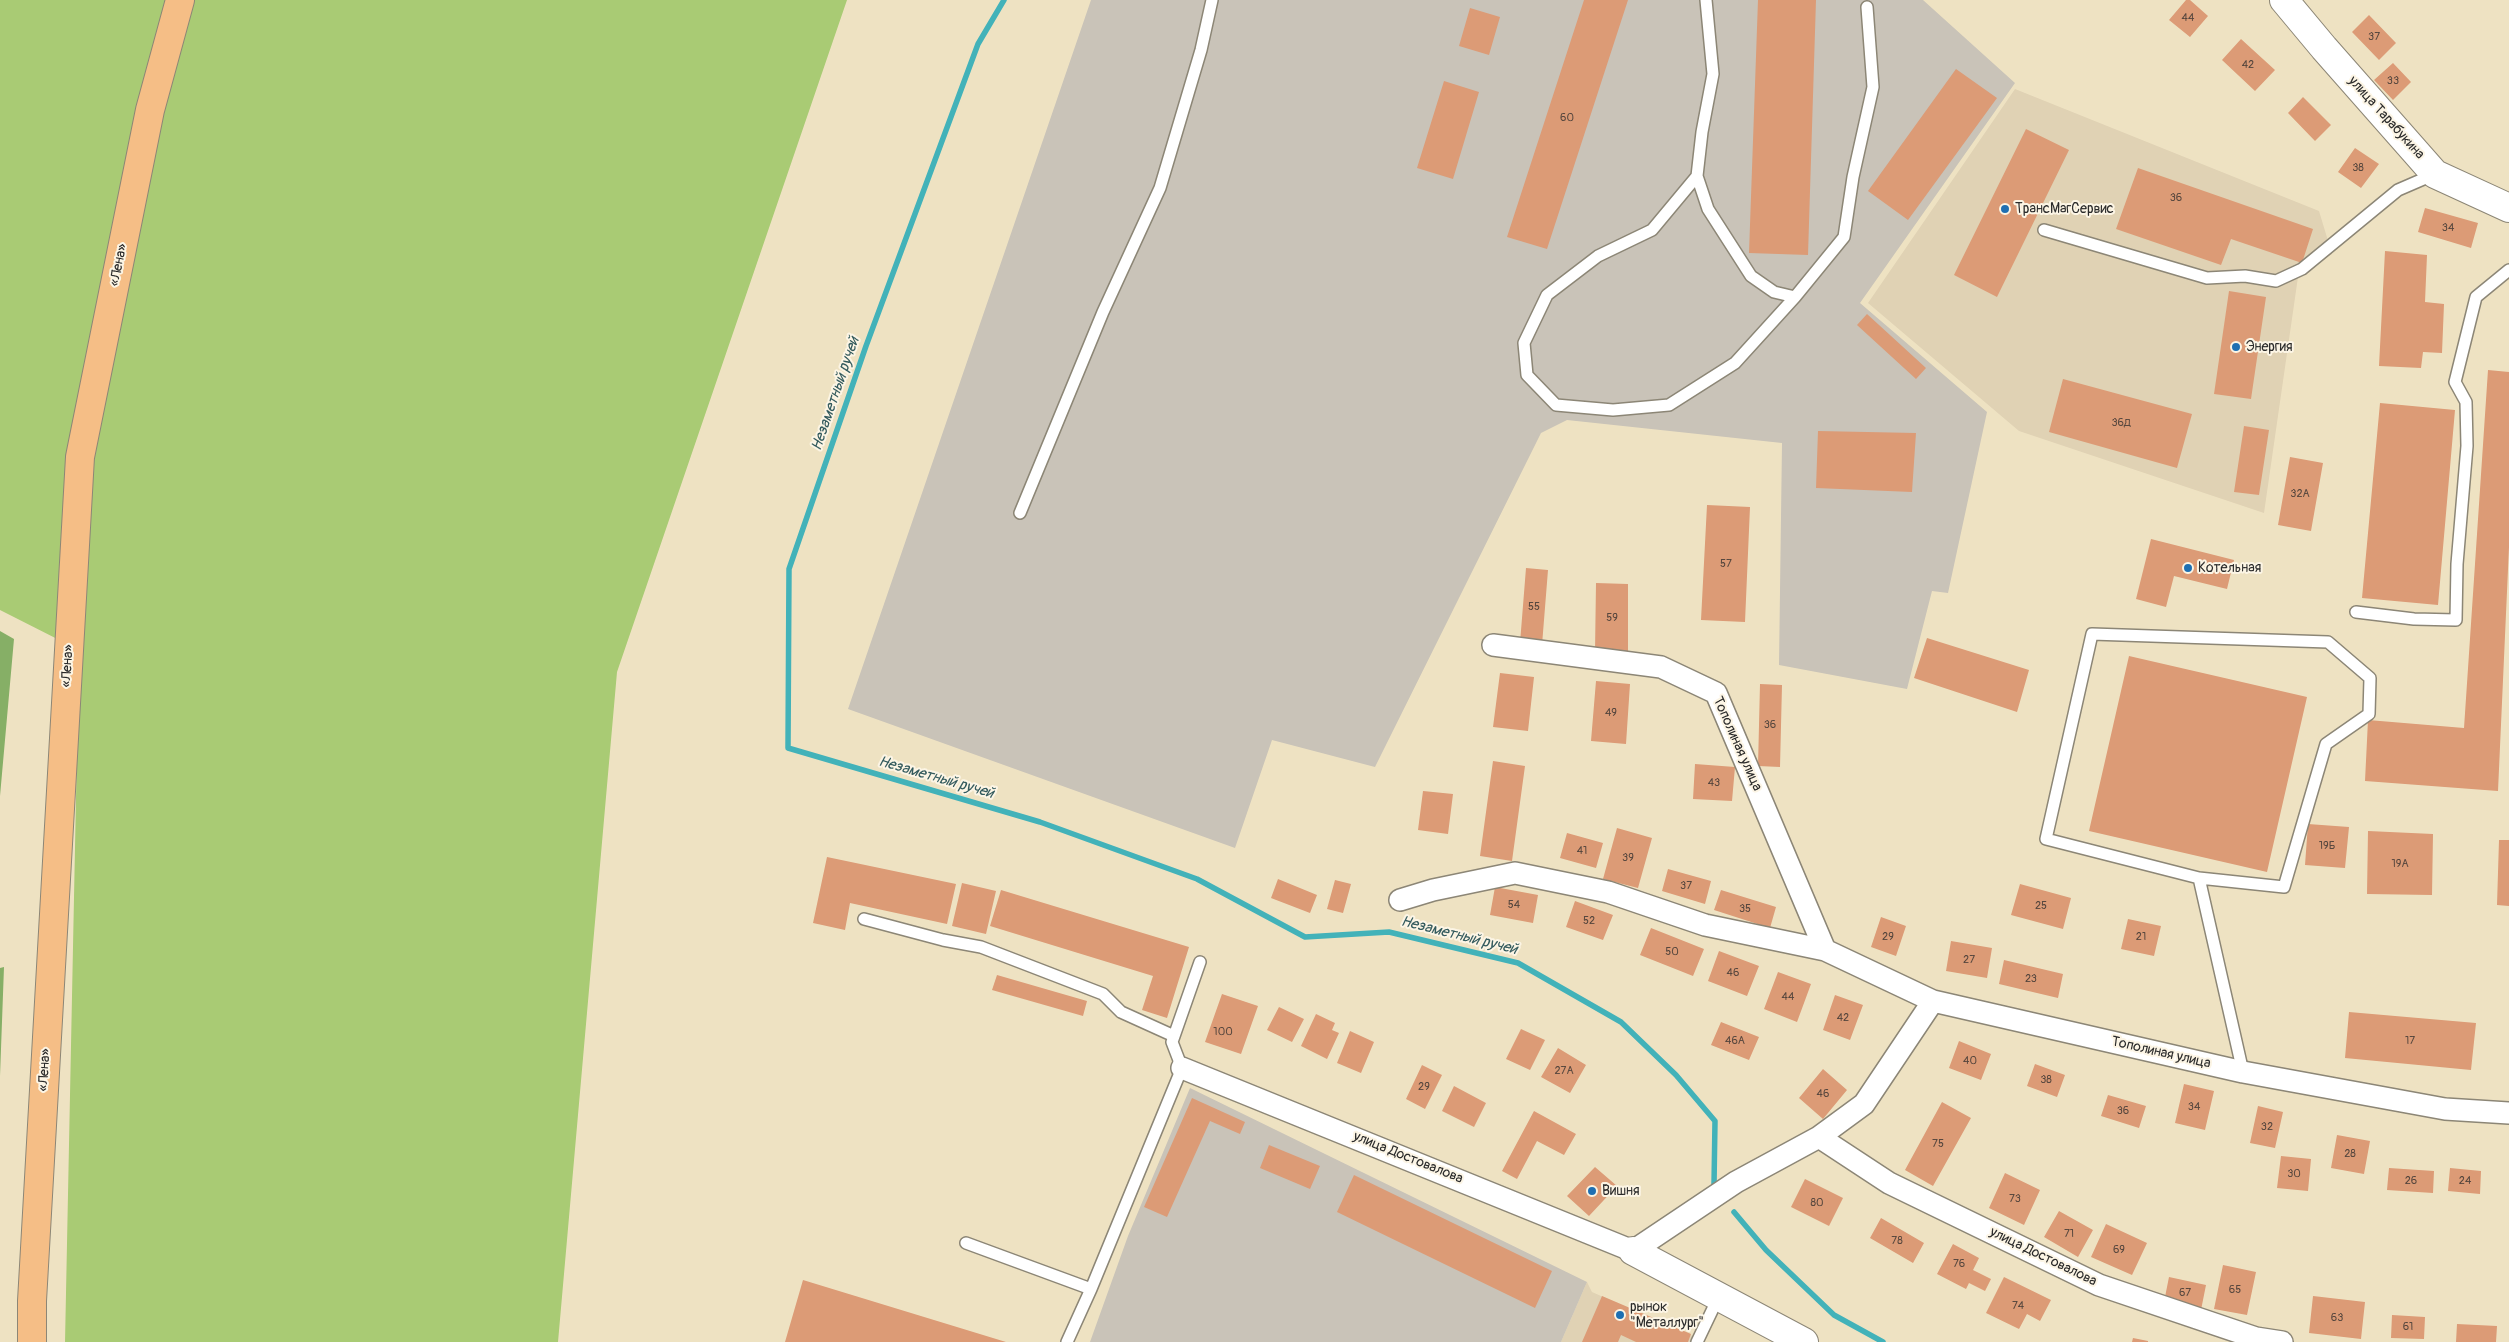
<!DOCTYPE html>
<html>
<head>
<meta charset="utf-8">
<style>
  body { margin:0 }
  canvas { display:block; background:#eee2c2 }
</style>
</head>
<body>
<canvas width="2509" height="1342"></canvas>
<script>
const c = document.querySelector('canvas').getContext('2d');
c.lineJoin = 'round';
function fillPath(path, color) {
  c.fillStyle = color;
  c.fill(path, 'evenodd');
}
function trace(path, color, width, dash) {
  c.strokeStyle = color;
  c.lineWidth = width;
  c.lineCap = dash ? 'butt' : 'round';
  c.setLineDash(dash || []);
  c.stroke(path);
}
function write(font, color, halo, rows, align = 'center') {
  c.font = font + ' Pangolin,sans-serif';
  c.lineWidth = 4;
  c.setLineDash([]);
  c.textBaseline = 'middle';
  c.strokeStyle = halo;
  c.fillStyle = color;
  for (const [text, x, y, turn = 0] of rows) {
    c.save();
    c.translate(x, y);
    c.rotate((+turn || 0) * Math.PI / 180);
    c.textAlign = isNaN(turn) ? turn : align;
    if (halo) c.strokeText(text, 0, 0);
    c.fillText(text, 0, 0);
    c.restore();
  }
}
fillPath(new Path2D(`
  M2015,89L2319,211L2332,254L2298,277L2264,513L2019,431L1868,303Z
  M1587,1282L1592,1292L1706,1342H1561Z`), '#e0d2b4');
fillPath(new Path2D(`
  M1091,0H1923L2015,83L1860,303L1987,412L1948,593L1932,591L1907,689L1779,665L1782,443L1567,420L1541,433L1375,767L1272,740L1235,848L848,709Z
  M1190,1088L1587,1282L1561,1342H1090L1128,1236Z`), '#c9c3b8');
fillPath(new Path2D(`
  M0,0H847L617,672L558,1342H65L79,650L0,610Z`), '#a9cb74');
fillPath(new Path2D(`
  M0,631L14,639L0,796Z
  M4,967L0,1076V968Z`), '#86af66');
trace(new Path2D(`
  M1004,0L978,44L866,346L789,569L788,748L1040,822L1197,879L1305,937L1389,932L1518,963L1621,1022L1676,1075L1715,1121L1714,1185
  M1734,1212L1766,1250L1834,1315L1883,1342`), '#42b2b9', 5.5);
fillPath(new Path2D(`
  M1584,0H1628L1547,249L1507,237Z
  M1758,0H1816L1808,255L1749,253Z
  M2186,0H2190L2208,16L2190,37L2169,20Z
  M1470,8L1500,17L1489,55L1459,46Z
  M2369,15L2396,43L2379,60L2352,32Z
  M2241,39L2275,70L2255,91L2222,60Z
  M2393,63L2411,82L2393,100L2374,80Z
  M1956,69L1997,98L1908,220L1868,191Z
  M1444,81L1479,92L1453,179L1417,168Z
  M2303,97L2331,125L2315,141L2288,113Z
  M2026,129L2069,150L1997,297L1954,275Z
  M2355,148L2379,164L2361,188L2338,172Z
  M2138,168L2313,229L2302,263L2231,239L2221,265L2116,229Z
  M2425,208L2478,223L2471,248L2418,232Z
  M2385,251L2427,255L2425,302L2444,304L2442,353L2423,352L2421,368L2379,366Z
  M2229,291L2266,297L2251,399L2214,394Z
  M1867,314L1926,368L1916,379L1857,325Z
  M2488,370L2509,372V547L2498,791L2365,781L2368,720L2464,728Z
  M2063,379L2192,414L2177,468L2049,432Z
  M2380,403L2455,410L2438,605L2362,598Z
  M2244,426L2269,430L2259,495L2234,492Z
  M1818,431L1916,433L1912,492L1816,488Z
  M2290,457L2323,463L2311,531L2278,525Z
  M1707,505L1750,507L1745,622L1701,620Z
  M2151,539L2234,560L2227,589L2174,576L2166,607L2136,599Z
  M1526,568L1548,570L1542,645L1520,643Z
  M1596,583L1628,584V652H1595Z
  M1927,638L2029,670L2017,712L1914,678Z
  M2129,656L2307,697L2267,872L2089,831Z
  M1500,673L1534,677L1528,731L1493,727Z
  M1596,681L1630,684L1626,744L1591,741Z
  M1760,684L1782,685L1780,767L1758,766Z
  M1493,761L1525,766L1512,861L1480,856Z
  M1695,764L1735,767L1732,801L1693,799Z
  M1423,791L1453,794L1448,834L1418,830Z
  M2308,824L2349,827L2345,868L2305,865Z
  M1617,828L1652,838L1638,888L1603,879Z
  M2368,831L2433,834L2432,895L2367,894Z
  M1567,833L1603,843L1596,868L1560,858Z
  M2499,840H2509V906L2497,905Z
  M827,857L956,884L947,924L850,903L845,930L813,923Z
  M1668,869L1711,881L1705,904L1662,891Z
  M1278,879L1317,895L1310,913L1271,898Z
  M1335,880L1351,884L1343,913L1327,909Z
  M962,883L996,891L986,934L952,926Z
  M2020,884L2071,898L2063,929L2011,915Z
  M1495,887L1538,895L1533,923L1490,915Z
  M1001,890L1189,947L1167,1018L1142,1010L1153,976L990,926Z
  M1721,890L1776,907L1770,928L1714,910Z
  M1575,901L1613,915L1603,940L1566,927Z
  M1881,917L1906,926L1896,956L1871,947Z
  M2128,919L2161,926L2154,956L2121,949Z
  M1651,928L1704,949L1693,976L1640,955Z
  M1951,941L1992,948L1987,978L1946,971Z
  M1719,951L1759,966L1747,996L1708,981Z
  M2004,960L2063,974L2058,998L1999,984Z
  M1778,972L1811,984L1797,1022L1764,1009Z
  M997,975L1087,1001L1083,1016L992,990Z
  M1222,994L1258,1006L1241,1054L1205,1042Z
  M1835,995L1863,1005L1850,1040L1823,1030Z
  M1279,1007L1304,1019L1292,1042L1267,1030Z
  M2349,1012L2476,1023L2471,1070L2345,1058Z
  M1316,1014L1335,1023L1332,1030L1339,1033L1327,1059L1301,1046Z
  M1721,1022L1759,1037L1749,1060L1711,1045Z
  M1521,1029L1545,1040L1530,1070L1506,1059Z
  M1350,1031L1374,1042L1361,1073L1337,1063Z
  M1959,1041L1991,1054L1981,1080L1949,1068Z
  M1558,1048L1586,1065L1570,1093L1541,1077Z
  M2035,1064L2065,1075L2057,1097L2027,1086Z
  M1422,1065L1442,1075L1425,1109L1406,1099Z
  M1823,1069L1847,1090L1823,1119L1799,1098Z
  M2184,1084L2214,1091L2205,1130L2175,1123Z
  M1454,1086L1486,1103L1474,1127L1442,1111Z
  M2108,1095L2146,1106L2139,1128L2101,1116Z
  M1192,1098L1245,1122L1240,1134L1210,1121L1167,1217L1144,1207Z
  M1942,1102L1971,1118L1933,1186L1905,1170Z
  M2258,1106L2283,1112L2275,1148L2250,1143Z
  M1534,1111L1576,1134L1564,1155L1537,1141L1517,1179L1502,1171Z
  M2337,1135L2370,1141L2364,1174L2331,1168Z
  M1269,1145L1320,1166L1310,1189L1260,1168Z
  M2281,1156L2311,1159L2308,1191L2277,1188Z
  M1595,1167L1617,1186L1589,1216L1567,1196Z
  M2389,1168L2434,1171L2433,1193L2387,1190Z
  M2450,1168L2481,1171L2480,1194L2448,1191Z
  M2005,1173L2040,1190L2024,1225L1989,1208Z
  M1354,1175L1552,1271L1535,1308L1337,1212Z
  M1805,1179L1843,1198L1829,1226L1791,1207Z
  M2059,1211L2093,1230L2078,1257L2044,1237Z
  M1881,1218L1924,1243L1913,1263L1870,1238Z
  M2106,1224L2147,1243L2132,1275L2091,1257Z
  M1953,1244L1979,1258L1973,1270L1991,1279L1985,1291L1969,1283L1966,1289L1937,1274Z
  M2223,1265L2256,1272L2247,1315L2214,1309Z
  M2004,1277L2051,1300L2040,1321L2027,1314L2019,1329L1986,1313Z
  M2169,1277L2206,1285L2201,1310L2164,1302Z
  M803,1280L1006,1342H785Z
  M1602,1296L1691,1334L1688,1342H1636L1621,1335L1618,1342H1582Z
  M2313,1296L2365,1302L2361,1339L2309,1333Z
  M2392,1315L2425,1317L2424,1339L2391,1338Z
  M2457,1324L2497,1326L2496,1342H2456Z
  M2133,1338L2148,1341V1342H2132Z`), '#dc9b76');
const service = new Path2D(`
  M1706,0L1713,74L1702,132L1697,176L1708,209L1751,276L1774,292L1795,297L1844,237L1853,177L1873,87L1867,7
  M1697,176L1652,230L1598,256L1547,295L1524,343L1527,375L1556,405L1613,410L1669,405L1735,363L1795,297
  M2044,230L2207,278L2245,276L2276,281L2302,269L2398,190L2435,174
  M1020,513L1103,312L1160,188L1201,50L1212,0
  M2356,612L2414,619L2456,620L2457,564L2467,446L2466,402L2455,382L2476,297L2509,270
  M2199,878L2284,887L2326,744L2369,714L2370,678L2328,642L2092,634L2046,839L2199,878L2243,1072
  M864,919L943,940L981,947L1103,994L1121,1012L1174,1036
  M966,1243L1091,1289
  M1067,1342L1091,1289L1182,1068L1172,1042L1200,962
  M1697,1342L1719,1296`);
const minor = new Path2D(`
  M1493,645L1661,667L1716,693L1825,950L1933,1001L2243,1072L2445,1109L2509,1113
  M1400,900L1433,890L1515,873L1608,892L1705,925L1825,950
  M1182,1068L1633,1251L1736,1182L1819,1137L1864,1104L1933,1001
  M1819,1137L1889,1183L2099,1285L2256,1338L2282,1342`);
const tertiary = new Path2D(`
  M2284,0L2324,48L2435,174L2509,208
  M1633,1251L1804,1342`);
const trunk = new Path2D(`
  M32,1342V1301L80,457L150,110L180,0`);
trace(service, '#8c8676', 14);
trace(minor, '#8c8676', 24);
trace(tertiary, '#8c8676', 30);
trace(trunk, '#8c8676', 30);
trace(service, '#fff', 11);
trace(minor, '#fff', 21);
trace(tertiary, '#fff', 28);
trace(trunk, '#f5be86', 28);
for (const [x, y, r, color] of [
  [2005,209,5,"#1f6fb2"],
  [2236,347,5,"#1f6fb2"],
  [2188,568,5,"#1f6fb2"],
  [1592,1191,5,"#1f6fb2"],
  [1620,1315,5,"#1f6fb2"]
]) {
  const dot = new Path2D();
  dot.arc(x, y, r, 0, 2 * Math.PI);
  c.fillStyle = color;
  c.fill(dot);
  trace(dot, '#fcf5e5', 2);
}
write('11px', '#57473e', null, [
  ["44",2188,18],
  ["37",2374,37],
  ["42",2248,65],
  ["33",2393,81],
  ["60",1567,118],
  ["38",2358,168],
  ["36",2176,198],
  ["34",2448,228],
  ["36Д",2121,423],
  ["32А",2300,494],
  ["57",1726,564],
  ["55",1534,607],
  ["59",1612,618],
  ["49",1611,713],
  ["36",1770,725],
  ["43",1714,783],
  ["19Б",2327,846],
  ["41",1582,851],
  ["39",1628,858],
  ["19А",2400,864],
  ["37",1686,886],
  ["54",1514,905],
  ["25",2041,906],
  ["35",1745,909],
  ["52",1589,921],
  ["29",1888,937],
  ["21",2141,937],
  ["50",1672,952],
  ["27",1969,960],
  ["46",1733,973],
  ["23",2031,979],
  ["44",1788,997],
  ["42",1843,1018],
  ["100",1223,1032],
  ["46А",1735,1041],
  ["17",2410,1041],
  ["40",1970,1061],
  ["27А",1564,1071],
  ["38",2046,1080],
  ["29",1424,1087],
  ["46",1823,1094],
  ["34",2194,1107],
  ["36",2123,1111],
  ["32",2267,1127],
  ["75",1938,1144],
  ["28",2350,1154],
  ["30",2294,1174],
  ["26",2411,1181],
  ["24",2465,1181],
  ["73",2015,1199],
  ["80",1817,1203],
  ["71",2069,1234],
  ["78",1897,1241],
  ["69",2119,1250],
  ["76",1959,1264],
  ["65",2235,1290],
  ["67",2185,1293],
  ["74",2018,1306],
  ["63",2337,1318],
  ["61",2408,1327]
]);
write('14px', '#2b2b2b', '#fcf5e5', [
  ["улица Тарабукина",2386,118,48],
  ["«Лена»",119,265,-79],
  ["«Лена»",68,666,-87],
  ["Тополиная улица",1737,744,66],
  ["Тополиная улица",2161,1053,13],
  ["«Лена»",45,1070,-87],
  ["улица Достовалова",1408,1158,22],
  ["улица Достовалова",2043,1257,26]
]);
write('14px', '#2b2b2b', '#fcf5e5', [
  ["ТрансМагСервис",2015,209],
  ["Энергия",2246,347],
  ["Котельная",2198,568],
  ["Вишня",1602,1191],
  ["рынок",1630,1307],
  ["\"Металлург\"",1630,1323]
], 'left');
write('italic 15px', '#335a5d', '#fcf5e5', [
  ["Незаметный ручей",836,394,-71],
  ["Незаметный ручей",936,778,16],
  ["Незаметный ручей",1459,936,14]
]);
</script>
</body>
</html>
